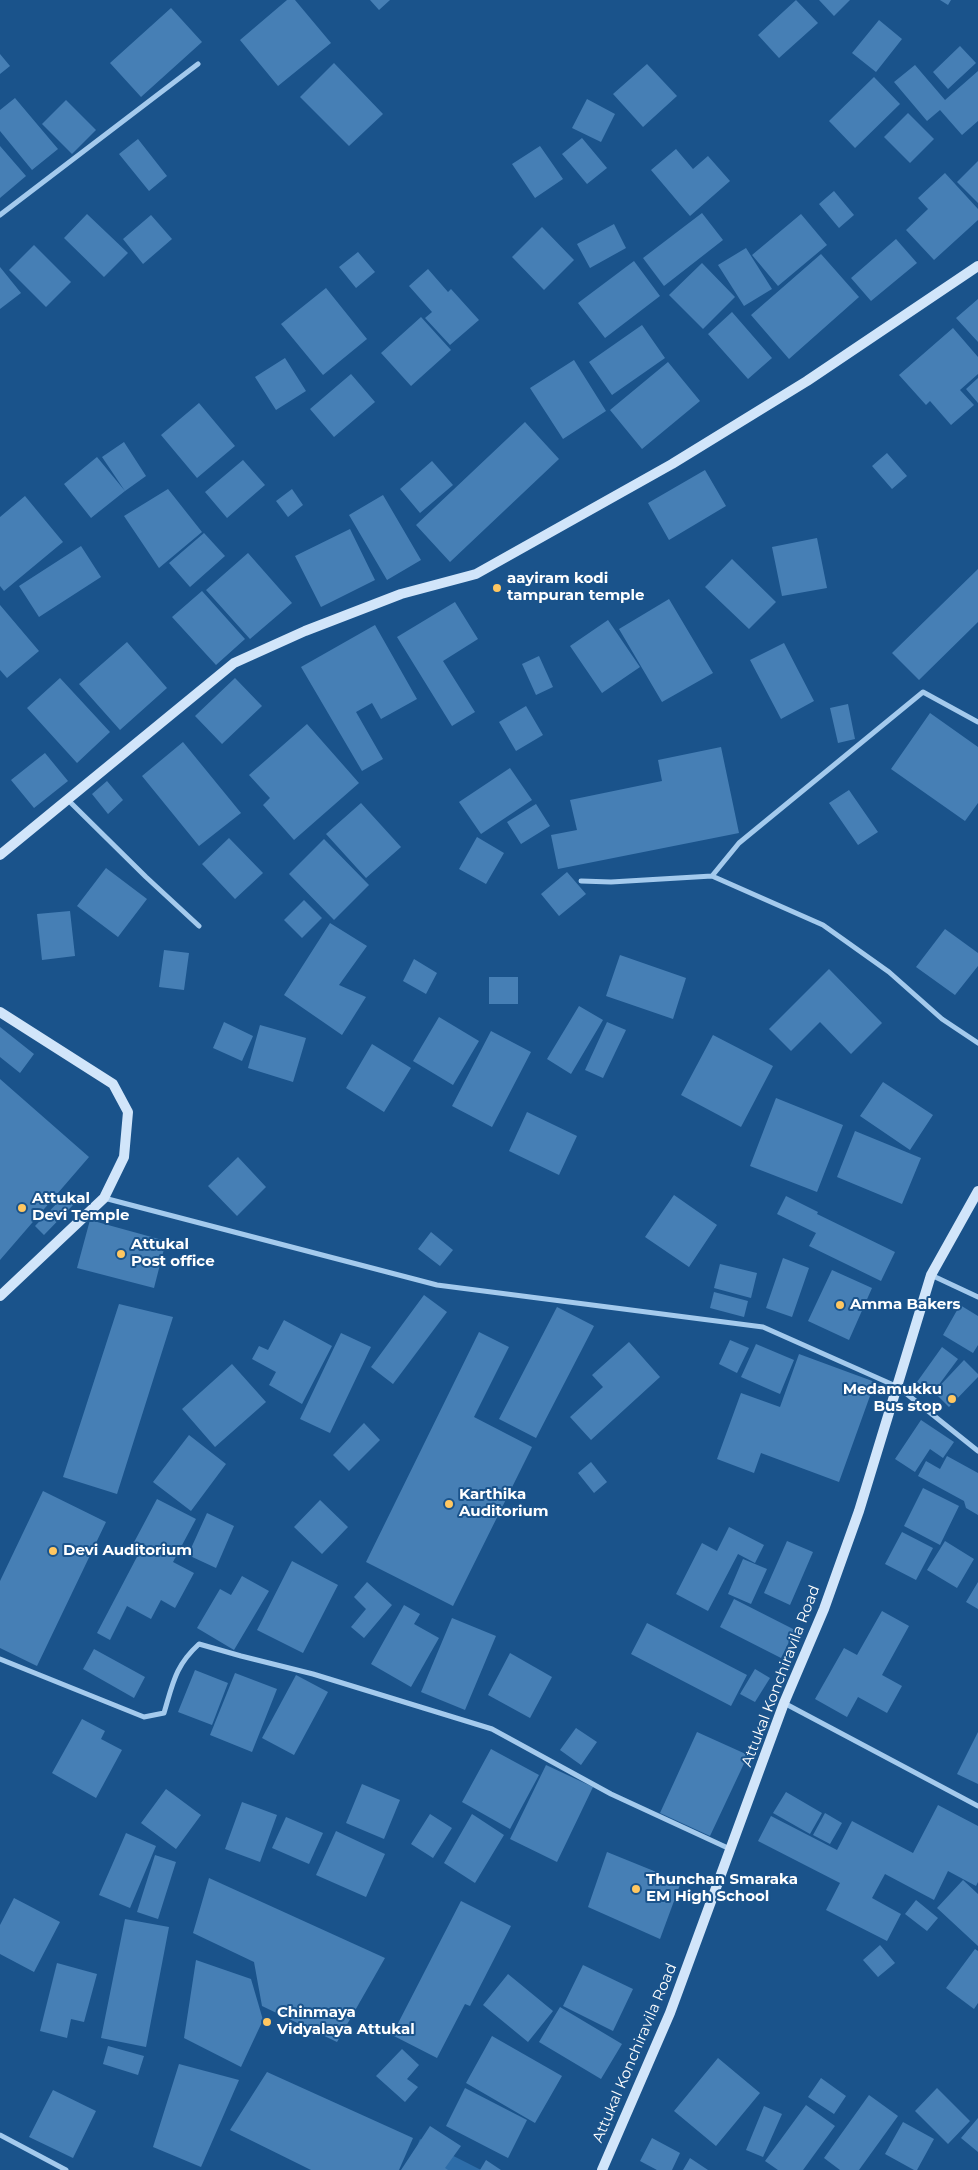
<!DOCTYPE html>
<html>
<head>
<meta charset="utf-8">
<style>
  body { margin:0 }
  canvas { display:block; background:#1a538b }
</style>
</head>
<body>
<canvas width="978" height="2170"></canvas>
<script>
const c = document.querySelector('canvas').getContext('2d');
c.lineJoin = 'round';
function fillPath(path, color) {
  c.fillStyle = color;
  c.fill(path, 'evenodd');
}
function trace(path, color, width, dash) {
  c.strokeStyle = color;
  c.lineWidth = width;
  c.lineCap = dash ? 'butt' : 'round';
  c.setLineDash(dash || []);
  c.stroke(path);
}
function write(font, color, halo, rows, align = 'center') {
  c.font = font + ' Montserrat,sans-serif';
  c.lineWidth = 4;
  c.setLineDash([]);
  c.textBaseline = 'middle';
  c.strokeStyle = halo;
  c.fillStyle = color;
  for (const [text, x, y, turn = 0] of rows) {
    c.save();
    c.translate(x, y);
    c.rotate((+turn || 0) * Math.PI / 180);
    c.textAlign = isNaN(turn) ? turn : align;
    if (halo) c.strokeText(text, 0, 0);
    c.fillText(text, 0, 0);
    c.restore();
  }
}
fillPath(new Path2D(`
  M420,2139L481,2170H408Z`), '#2d6da9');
fillPath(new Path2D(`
  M287,0H295L331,43L278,86L240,40Z
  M370,0H390L379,10Z
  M796,0L818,23L779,58L758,35Z
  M819,0H850L834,16Z
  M940,0H951L948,5Z
  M171,8L202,42L141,97L110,63Z
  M879,20L902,39L876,72L852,53Z
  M960,46L976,63L948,89L933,72Z
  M0,54L10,66L0,74Z
  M334,63L383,114L349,146L300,97Z
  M647,64L677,96L643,127L613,94Z
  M915,65L945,100L978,71V121L962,135L940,110L927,121L894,82Z
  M874,77L900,104L855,148L829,121Z
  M15,98L58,149L32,170L0,131V110Z
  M587,99L615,114L601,142L572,128Z
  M66,100L96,130L72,154L42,124Z
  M908,113L934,139L910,163L884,137Z
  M582,138L607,168L587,184L562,154Z
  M138,139L167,176L149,191L119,154Z
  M0,146L26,176L0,198Z
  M540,146L563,179L535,198L512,164Z
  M676,149L693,169L708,156L730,181L690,216L651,170Z
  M978,161V203L957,182Z
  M945,173L978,209V220L934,260L906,230L928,209L918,198Z
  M834,191L854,215L839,228L819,204Z
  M702,213L723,240L664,286L643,258Z
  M87,214L128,253L104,277L64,238Z
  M801,214L827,245L778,286L752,255Z
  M151,215L172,239L143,264L123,239Z
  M614,224L626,248L590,268L577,244Z
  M542,227L574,260L544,290L512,257Z
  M896,239L917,263L871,301L851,278Z
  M34,245L71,282L46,307L9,270Z
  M746,248L772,289L744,306L718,265Z
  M358,252L375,272L356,288L339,267Z
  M821,254L859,297L789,359L751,315Z
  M634,261L660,296L605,338L578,303Z
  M702,263L735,297L703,329L669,295Z
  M0,267L21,293L0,309Z
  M428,269L448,292L451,289L479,320L450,345L425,318L432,312L409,286Z
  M326,288L367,339L323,375L281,324Z
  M978,299V342L956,318Z
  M732,312L772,358L748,379L708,334Z
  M421,317L451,350L411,386L381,353Z
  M642,325L665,358L612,395L589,362Z
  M953,328L978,357V374L960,390L974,405L951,425L930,401L926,405L899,375Z
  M285,358L306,391L276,410L255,377Z
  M574,360L606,411L563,439L530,388Z
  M668,362L700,401L642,449L610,410Z
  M351,374L375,402L334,437L310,409Z
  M978,378V403L966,389Z
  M199,403L235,446L197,478L161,435Z
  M525,422L559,459L450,562L416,525Z
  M124,442L146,476L125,491L102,457Z
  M887,453L907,476L892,489L872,466Z
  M97,457L125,491L91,518L64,484Z
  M243,460L265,485L227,518L205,492Z
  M432,461L453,485L420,513L400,489Z
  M705,470L726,506L669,540L648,503Z
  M168,489L202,532L159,568L124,516Z
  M292,489L303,505L288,517L276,501Z
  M383,495L421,560L387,580L349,515Z
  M25,496L63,542L4,591L0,586V517Z
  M350,529L375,580L321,607L295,556Z
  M204,533L225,556L190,587L169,563Z
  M817,538L827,588L782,596L772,547Z
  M81,546L101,577L39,617L19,586Z
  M248,553L292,603L250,639L206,590Z
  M732,559L776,602L749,629L705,587Z
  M978,569V622L919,680L892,653Z
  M202,591L245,639L216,665L172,617Z
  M669,599L713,673L662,702L619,629Z
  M455,602L478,639L443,661L475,712L452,726L397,637Z
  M0,605L39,651L7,678L0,670Z
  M608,620L640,667L602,693L570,646Z
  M375,625L417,699L381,719L372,703L356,712L383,759L362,771L301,667Z
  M127,642L167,688L120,730L79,684Z
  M784,643L814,701L781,719L750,660Z
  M539,656L553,687L536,695L522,664Z
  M60,678L110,732L77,763L27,708Z
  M235,678L262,706L222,744L195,716Z
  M848,704L855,739L838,743L830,708Z
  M526,706L543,735L516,751L499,722Z
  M930,713L978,747V803L965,821L891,769Z
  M307,724L359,783L294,840L263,805L270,798L249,775Z
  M183,742L241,813L199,846L142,776Z
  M721,747L739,833L558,869L551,835L577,830L570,800L662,781L658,760Z
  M45,753L68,781L34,808L11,780Z
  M510,768L532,800L481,834L459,802Z
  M107,781L123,800L108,814L92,794Z
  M849,790L878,832L858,845L829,803Z
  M361,803L401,847L366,878L326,834Z
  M536,804L550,826L521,844L507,822Z
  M477,837L504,853L486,884L459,869Z
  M229,838L263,873L235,899L202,864Z
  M324,839L369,885L334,920L289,874Z
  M106,868L147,899L118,937L77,906Z
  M567,872L586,894L559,916L541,894Z
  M304,900L322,918L302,938L284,920Z
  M70,911L75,956L42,960L37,914Z
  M330,923L367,946L339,985L366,997L342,1035L284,995Z
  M945,929L978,953V966L955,995L916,967Z
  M164,950L189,953L184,990L159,987Z
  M620,955L686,978L673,1019L606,996Z
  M414,959L437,973L426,994L403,981Z
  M829,969L882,1023L851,1054L820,1022L791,1051L769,1029Z
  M489,977H518V1004H489Z
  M579,1006L603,1020L571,1074L547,1059Z
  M439,1017L479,1041L453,1085L413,1061Z
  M224,1022L253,1036L242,1061L213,1048Z
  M607,1022L626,1030L603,1078L585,1070Z
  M260,1025L306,1038L293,1082L248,1068Z
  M0,1027L34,1054L20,1073L0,1057Z
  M491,1031L531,1052L492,1127L452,1106Z
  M713,1035L773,1066L741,1127L681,1095Z
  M372,1044L411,1068L384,1112L346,1088Z
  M0,1079L89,1157L0,1260Z
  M883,1082L933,1115L910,1150L860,1116Z
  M776,1098L843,1125L817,1192L750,1166Z
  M527,1112L577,1136L559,1175L509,1151Z
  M855,1131L921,1158L902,1204L837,1177Z
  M238,1157L266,1187L237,1216L208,1186Z
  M674,1195L717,1225L689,1267L645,1237Z
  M64,1196L73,1205L44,1235L35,1226Z
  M786,1196L818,1212L817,1214L895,1252L881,1281L809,1246L816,1233L777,1214Z
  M90,1220L166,1241L154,1288L77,1268Z
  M431,1232L453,1250L440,1266L418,1249Z
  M783,1258L809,1268L792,1317L766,1308Z
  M720,1264L757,1273L751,1298L714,1288Z
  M832,1270L872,1288L849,1340L808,1321Z
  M714,1292L748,1301L744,1317L710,1308Z
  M424,1295L447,1312L393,1384L371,1367Z
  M119,1304L173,1317L117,1494L63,1477Z
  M960,1305L978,1316V1345L973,1353L943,1335Z
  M557,1307L594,1326L536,1438L499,1419Z
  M284,1320L332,1346L302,1404L269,1385L276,1372L252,1359L259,1346L268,1350Z
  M479,1332L509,1347L474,1417L532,1447L453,1606L366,1562Z
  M341,1333L371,1347L330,1433L300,1419Z
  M730,1340L749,1348L737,1373L719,1364Z
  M629,1342L660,1377L591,1440L570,1417L603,1387L592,1375Z
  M756,1344L794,1360L780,1394L741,1377Z
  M942,1347L958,1359L932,1394L917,1382Z
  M799,1354L875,1382L839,1482L761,1453L754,1473L717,1459L741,1393L780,1407Z
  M964,1360L978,1374V1377L949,1407L934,1392Z
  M232,1364L266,1402L215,1447L182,1409Z
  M921,1420L954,1442L943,1458L930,1449L915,1472L895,1459Z
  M364,1423L380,1440L349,1471L333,1455Z
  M189,1435L226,1464L191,1511L153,1482Z
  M947,1456L978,1473V1515L966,1508L964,1501L918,1476L926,1461L940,1469Z
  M591,1462L607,1482L594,1493L578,1473Z
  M923,1488L959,1506L940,1545L904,1526Z
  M43,1491L106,1522L37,1666L0,1648V1581Z
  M157,1499L196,1519L173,1562L194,1573L175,1608L161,1600L151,1619L127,1606L110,1640L97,1633L139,1553L131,1548Z
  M320,1500L348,1527L322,1554L294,1527Z
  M207,1513L234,1526L216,1568L188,1555Z
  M729,1527L764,1545L755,1563L738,1554L708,1611L676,1594L702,1543L717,1551Z
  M902,1532L933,1548L916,1580L885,1564Z
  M787,1541L813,1552L790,1605L764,1593Z
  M945,1541L974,1559L957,1588L927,1570Z
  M743,1559L767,1569L751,1604L728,1594Z
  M292,1561L338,1585L303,1653L257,1630Z
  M242,1576L269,1591L234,1650L197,1628L220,1589L231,1595Z
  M367,1582L392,1605L364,1638L351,1627L366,1609L354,1597Z
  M978,1582V1609L966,1602Z
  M734,1599L795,1630L781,1658L720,1627Z
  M404,1605L420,1614L414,1624L439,1638L411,1687L371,1664Z
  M882,1611L909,1626L882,1675L902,1686L887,1713L858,1697L847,1717L815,1699L844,1648L857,1655Z
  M452,1618L496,1636L465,1710L421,1692Z
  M647,1623L747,1675L731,1706L631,1654Z
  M94,1649L145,1677L134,1698L83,1669Z
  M510,1653L552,1677L530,1718L488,1695Z
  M755,1669L770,1678L755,1702L740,1694Z
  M195,1670L228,1683L212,1725L178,1712Z
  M235,1673L277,1689L252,1752L210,1735Z
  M296,1675L328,1692L294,1755L262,1738Z
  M82,1719L105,1731L101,1739L122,1750L96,1798L52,1773Z
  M576,1728L597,1742L581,1765L560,1750Z
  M697,1732L748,1755L710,1836L660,1813Z
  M978,1732V1784L957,1774Z
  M491,1749L539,1775L510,1829L462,1802Z
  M546,1765L593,1787L557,1862L510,1839Z
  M362,1784L400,1800L384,1839L346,1823Z
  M166,1789L201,1815L176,1849L141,1823Z
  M786,1792L822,1813L810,1834L773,1813Z
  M242,1802L277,1815L260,1862L225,1849Z
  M938,1805L978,1826V1882L976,1886L948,1871L934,1900L885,1874L872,1898L901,1914L887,1941L826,1910L840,1883L758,1841L771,1816L837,1850L852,1821L913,1853Z
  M825,1813L842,1823L830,1844L813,1835Z
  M430,1814L452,1828L433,1858L411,1844Z
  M472,1814L504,1835L475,1883L444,1863Z
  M286,1817L323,1833L309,1864L272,1848Z
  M336,1831L385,1854L366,1897L316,1875Z
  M126,1833L156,1846L130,1908L99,1895Z
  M607,1852L681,1882L660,1939L588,1907Z
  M155,1855L176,1862L158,1919L137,1912Z
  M209,1878L385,1958L337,2042L262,2006L254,1962L193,1933Z
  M963,1880L978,1894V1946L937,1908Z
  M14,1898L60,1922L34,1972L0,1954V1925Z
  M916,1900L938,1918L927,1931L905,1914Z
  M461,1901L511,1926L470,2006L465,2004L437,2058L392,2035Z
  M125,1919L169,1927L146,2047L101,2038Z
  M880,1945L895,1963L878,1977L863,1960Z
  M975,1949L978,1951V2003L974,2009L946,1988Z
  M196,1960L251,1979L263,2020L241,2067L184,2038Z
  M57,1963L97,1974L84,2022L71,2019L67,2038L40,2031Z
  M583,1965L633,1989L613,2031L563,2006Z
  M508,1974L553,2011L528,2042L483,2005Z
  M560,2007L622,2044L601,2079L539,2042Z
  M492,2036L562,2076L535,2123L466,2083Z
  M108,2046L144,2056L138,2075L103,2064Z
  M402,2049L419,2065L407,2079L418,2087L405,2102L376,2076Z
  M718,2058L760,2093L716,2146L674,2111Z
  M179,2064L239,2080L201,2167L153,2147Z
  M267,2072L413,2138L399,2170H311L230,2130Z
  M821,2078L846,2096L834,2114L808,2097Z
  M465,2088L527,2120L508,2158L446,2126Z
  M937,2088L970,2121L948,2144L915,2111Z
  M53,2090L96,2111L73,2158L29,2137Z
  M869,2095L898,2116L859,2170H840L824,2158Z
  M806,2105L835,2126L803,2170H778L765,2161Z
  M764,2106L782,2114L763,2157L746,2150Z
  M978,2118V2152L961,2138Z
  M903,2122L934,2139L917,2170H914L885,2154Z
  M430,2126L461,2146L445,2168L448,2170H401Z
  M652,2138L680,2153L672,2170H657L640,2161Z
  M690,2158L708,2170H683Z
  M486,2160L501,2170H480Z`), '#467fb5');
trace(new Path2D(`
  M0,215L198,64
  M68,800L146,877L199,926
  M712,876L823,925L889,972L942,1019L978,1043
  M581,881L611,882L712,876L739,843L923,692L978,722
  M104,1198L437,1285L763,1327L898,1387L978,1451
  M931,1275L978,1297
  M0,1659L144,1717L164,1713C173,1683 175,1666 199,1644L241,1656L313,1674L492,1729L611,1794L730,1849
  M784,1703L978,1806
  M0,2135L66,2170`), '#a4caed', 5);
trace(new Path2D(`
  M0,855L234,663L305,631L401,594L476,574L672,464L807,381L978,266
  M0,1012L113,1084L128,1112L124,1157L104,1198L0,1296
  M602,2170L670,2013L784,1703L824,1609L859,1511L931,1275L978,1191`), '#d1e5fa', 10);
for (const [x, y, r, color] of [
  [497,588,5,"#ffc761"],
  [22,1208,5,"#ffc761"],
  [121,1254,5,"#ffc761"],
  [840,1305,5,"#ffc761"],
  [952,1399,5,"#ffc761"],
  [449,1504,5,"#ffc761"],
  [53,1551,5,"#ffc761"],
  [636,1889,5,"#ffc761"],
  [267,2022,5,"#ffc761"]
]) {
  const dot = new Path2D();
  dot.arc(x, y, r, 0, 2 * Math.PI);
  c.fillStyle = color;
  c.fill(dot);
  trace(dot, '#1a538b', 2);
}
write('bold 15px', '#fff', '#1a538b', [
  ["aayiram kodi",507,579],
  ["tampuran temple",507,596],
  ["Attukal",32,1199],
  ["Devi Temple",32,1216],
  ["Attukal",131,1245],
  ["Post office",131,1262],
  ["Amma Bakers",850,1305],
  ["Medamukku",942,1390,"right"],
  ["Bus stop",942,1407,"right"],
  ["Karthika",459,1495],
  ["Auditorium",459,1512],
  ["Devi Auditorium",63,1551],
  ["Thunchan Smaraka",646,1880],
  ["EM High School",646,1897],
  ["Chinmaya",277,2013],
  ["Vidyalaya Attukal",277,2030]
], 'left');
write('15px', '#fff', '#1a538b', [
  ["Attukal Konchiravila Road",781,1676,-69],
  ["Attukal Konchiravila Road",635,2053,-67]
]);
</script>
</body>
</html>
